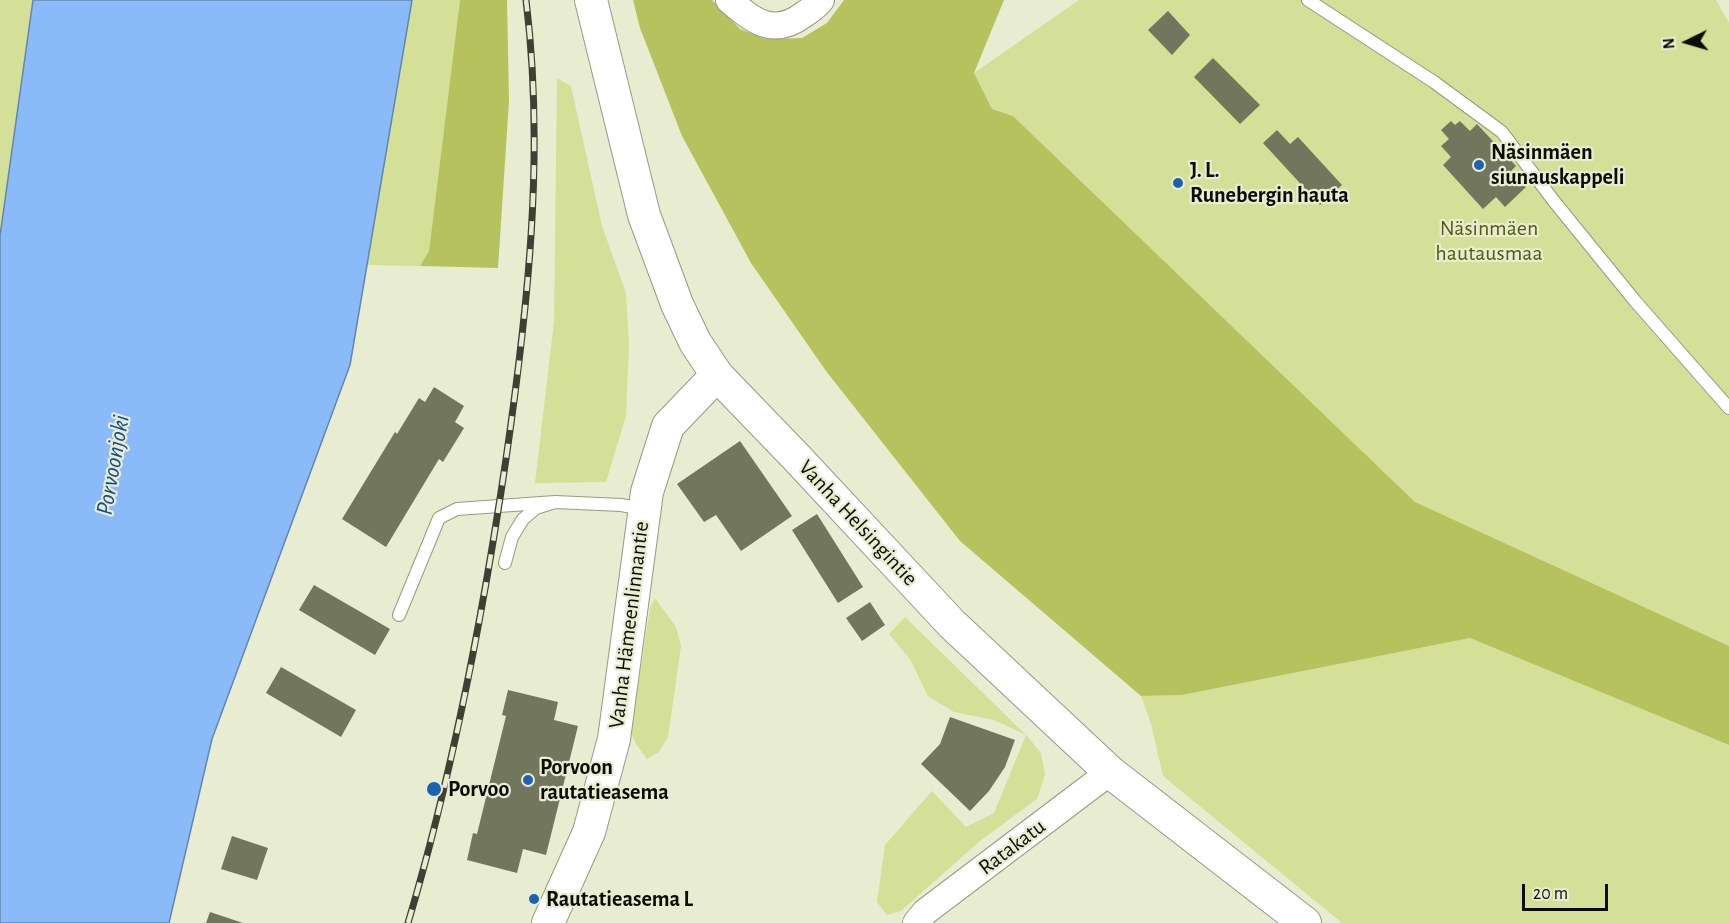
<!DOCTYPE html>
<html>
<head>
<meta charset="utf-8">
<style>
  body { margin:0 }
  #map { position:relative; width:1729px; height:923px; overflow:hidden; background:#e8edd1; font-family:"Alegreya Sans",sans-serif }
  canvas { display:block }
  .north { position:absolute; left:1657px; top:12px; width:60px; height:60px; -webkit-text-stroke:4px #e8edd1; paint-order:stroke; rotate:265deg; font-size:16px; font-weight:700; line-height:24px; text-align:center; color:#0b0d05 }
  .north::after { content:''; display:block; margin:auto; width:21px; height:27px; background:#0b0d05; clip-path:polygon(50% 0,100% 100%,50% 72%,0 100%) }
  .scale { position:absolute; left:1522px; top:884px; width:86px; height:27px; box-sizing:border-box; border:3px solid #0b0d05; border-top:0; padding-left:8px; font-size:18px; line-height:21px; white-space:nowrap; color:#0b0d05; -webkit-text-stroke:4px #e8edd1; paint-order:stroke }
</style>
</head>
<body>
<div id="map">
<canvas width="1729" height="923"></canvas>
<div class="north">N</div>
<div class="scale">20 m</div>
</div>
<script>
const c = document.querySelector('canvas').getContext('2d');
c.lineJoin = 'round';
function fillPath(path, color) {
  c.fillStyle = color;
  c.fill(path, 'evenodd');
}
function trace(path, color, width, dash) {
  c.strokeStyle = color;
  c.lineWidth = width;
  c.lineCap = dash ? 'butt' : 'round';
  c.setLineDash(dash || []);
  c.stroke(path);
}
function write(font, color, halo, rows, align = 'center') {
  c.font = font + ' "Alegreya Sans",sans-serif';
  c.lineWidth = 4.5;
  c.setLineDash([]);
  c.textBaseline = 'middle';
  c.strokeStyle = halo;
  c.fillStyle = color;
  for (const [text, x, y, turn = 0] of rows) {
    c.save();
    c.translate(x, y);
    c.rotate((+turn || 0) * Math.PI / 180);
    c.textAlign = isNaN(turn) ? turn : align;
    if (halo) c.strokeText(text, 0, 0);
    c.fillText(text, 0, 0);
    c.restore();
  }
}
fillPath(new Path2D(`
  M0,0H33L0,236Z
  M412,0H460L429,251L420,266L367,265Z
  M1079,0H1716L1729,23V646L1415,502L1013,116L992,109L974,73Z
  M557,78L571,86L602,226L626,293L629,344L626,416L606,482L535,483L554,322Z
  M655,598L676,627L681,646L668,737L659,752L647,759L636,744L631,733L650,608Z
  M905,617L1026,735L1041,753L1045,775L1037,799L980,841L901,911L887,915L877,902L885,845L932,791L966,827L994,813L1026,735L994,720L954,712L928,696L910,659L889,634Z
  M1470,638L1729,745V923H1342L1163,776L1151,724L1141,696L1182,695Z`), '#d4df97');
fillPath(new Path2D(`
  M460,0H507L509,101L498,268L420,266L429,251Z
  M633,0H712L740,29L766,39L802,38L827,23L844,0H1004L974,73L992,109L1013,116L1415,502L1729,646V745L1470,638L1182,695L1141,696L960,541L826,371L751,263L682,136L640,28Z`), '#b5c25d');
const water = new Path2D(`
  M33,0H412L350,365L212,739L169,923H0V236Z`);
fillPath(water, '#8abaf7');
trace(water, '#6486ae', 1.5);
fillPath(new Path2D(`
  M1168,11L1190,35L1172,55L1148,30Z
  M1213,58L1260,105L1240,124L1194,77Z
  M1451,121L1455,125L1460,121L1470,131L1477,124L1516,166L1511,171L1526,187L1505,207L1496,197L1483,209L1443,165L1451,157L1441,146L1449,139L1441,130Z
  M1277,130L1290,144L1298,137L1342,185L1320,205L1263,143Z
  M434,387L464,406L455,422L464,428L443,462L439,459L386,547L342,519L395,432L397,434L419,398L425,402Z
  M740,441L792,516L741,551L716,515L704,522L677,484Z
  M817,514L863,587L838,603L792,530Z
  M314,585L390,629L375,655L299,610Z
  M870,602L885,625L862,641L846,618Z
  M281,667L356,710L341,737L266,693Z
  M508,690L558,702L554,720L578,726L546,855L523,849L517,873L467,860L473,833L477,834L506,716L502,715Z
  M950,717L1015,740L1005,767L989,791L970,811L921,764L940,744Z
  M232,836L268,848L257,880L221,869Z
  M210,912L243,923H206Z`), '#72765d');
const service = new Path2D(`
  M1308,0L1434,82L1502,132L1553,200L1635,301L1729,408
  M505,563L512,537L523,519L536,508L555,502L621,505L644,509
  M399,615L439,518L457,509L555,502`);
const minor = new Path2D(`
  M729,0C752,21 774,37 803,15C809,11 817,6 821,0
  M916,923L925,912L1110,772`);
const tertiary = new Path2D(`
  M591,0L644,215L677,304L695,342L717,375L797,458L952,624L1110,772L1305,923
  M548,923L589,832L614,739L647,492L668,426L717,375`);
trace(service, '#969b81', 14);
trace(minor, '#969b81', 28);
trace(tertiary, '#969b81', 34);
trace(service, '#fff', 12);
trace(minor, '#fff', 26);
trace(tertiary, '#fff', 32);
const rail = new Path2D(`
  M408,923C453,772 483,615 506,459C528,307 545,153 526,0`);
trace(rail, '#3d4033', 7);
trace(rail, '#e8edd1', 4.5, [14]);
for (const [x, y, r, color] of [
  [1479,165,6,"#1d62b2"],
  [1178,183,6,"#1d62b2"],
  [528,780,6,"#1d62b2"],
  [434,789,8,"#1d62b2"],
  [534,899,6,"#1d62b2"]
]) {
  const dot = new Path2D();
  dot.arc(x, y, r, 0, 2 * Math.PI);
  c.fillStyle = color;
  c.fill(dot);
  trace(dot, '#e8edd1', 2);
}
write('bold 22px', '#0b0d05', '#e8edd1', [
  ["Näsinmäen",1491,152],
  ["siunauskappeli",1491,177],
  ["J. L.",1190,170],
  ["Runebergin hauta",1190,195],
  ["Porvoon",540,767],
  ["rautatieasema",540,792],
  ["Porvoo",448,789],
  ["Rautatieasema L",546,899]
], 'left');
write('22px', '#545c11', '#e8edd1', [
  ["Näsinmäen",1489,228],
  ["hautausmaa",1489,253]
]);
write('22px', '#0b0d05', '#e8edd1', [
  ["Vanha Helsingintie",858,523,47],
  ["Vanha Hämeenlinnantie",629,625,-83],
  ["Ratakatu",1012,847,-37]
]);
write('italic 24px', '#0f4b8e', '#e8edd1', [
  ["Porvoonjoki",113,465,-80]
]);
</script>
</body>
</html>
